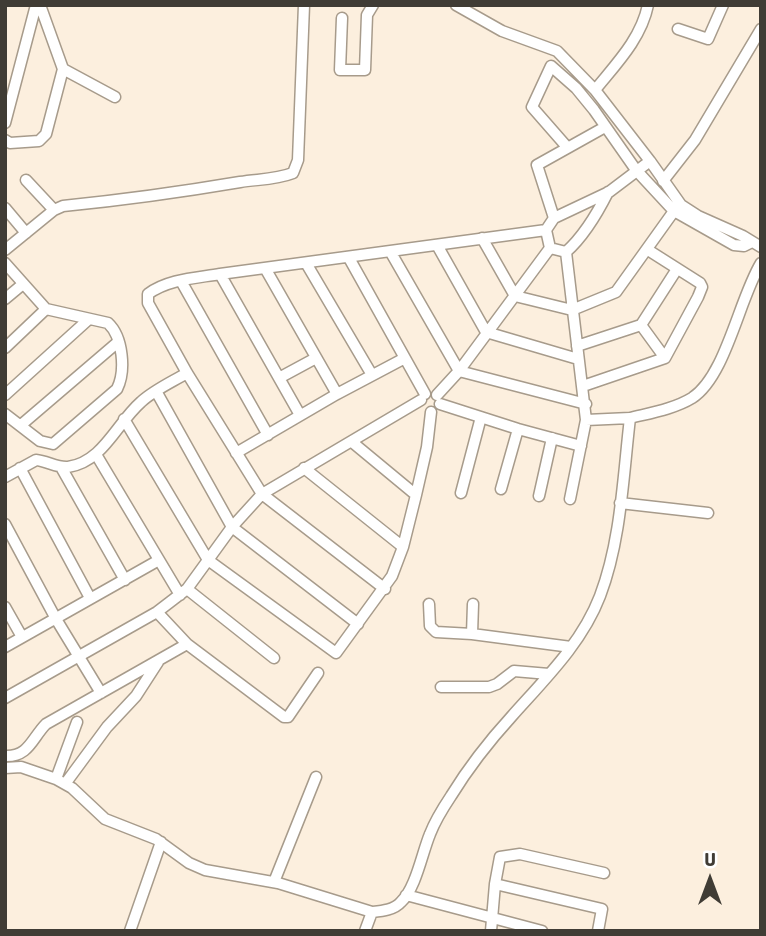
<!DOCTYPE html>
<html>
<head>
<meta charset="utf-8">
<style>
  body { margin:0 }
  #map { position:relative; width:766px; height:936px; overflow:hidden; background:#fcefde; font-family:"Asap Condensed",sans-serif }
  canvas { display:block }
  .frame { position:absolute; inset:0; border:7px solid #403c35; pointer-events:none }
  .north { position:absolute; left:675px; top:845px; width:70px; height:70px; -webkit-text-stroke:5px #fff; paint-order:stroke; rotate:0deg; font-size:19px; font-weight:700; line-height:28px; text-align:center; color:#403c35 }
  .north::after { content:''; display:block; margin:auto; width:24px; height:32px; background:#403c35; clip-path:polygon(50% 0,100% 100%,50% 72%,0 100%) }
</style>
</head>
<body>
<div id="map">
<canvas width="766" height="936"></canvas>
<div class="frame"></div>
<div class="north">U</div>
</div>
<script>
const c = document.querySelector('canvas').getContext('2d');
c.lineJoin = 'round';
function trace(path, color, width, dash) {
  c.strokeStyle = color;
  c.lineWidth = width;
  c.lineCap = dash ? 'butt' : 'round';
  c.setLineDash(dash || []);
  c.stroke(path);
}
const minor = new Path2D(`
  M40,5L63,69L115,97
  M456,5L502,31L557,51L595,90L650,161L681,205L698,216L743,236L761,247
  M342,18L340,70H365L367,15L373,5
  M678,29L708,39L723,5
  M595,90C616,64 641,39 648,5
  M5,123L36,5
  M5,140L10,143L39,141L46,134L63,69
  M567,147L532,107L551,66L576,88L594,110L636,170L674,211L734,245L744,246L752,242
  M26,180L54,210
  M663,181L695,140L761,29
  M5,208L26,233
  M554,218L537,165L605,127
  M482,238L515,296L572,310L616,292L674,211
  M437,245L486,332L578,359
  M550,248L546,230L554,218L609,192L650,161
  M550,248L566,252C584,236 597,214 608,192
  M5,250L54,210L63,206C123,200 181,192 240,182C258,179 275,180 293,173L298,160L304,5
  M390,251L459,371L586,404
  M566,252L586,420L570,499
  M349,258L425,394
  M5,263L46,309L5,348
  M306,263L372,375
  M265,268L337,394
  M220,274L300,415
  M181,281L268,435
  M5,299L23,284
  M641,325L665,358
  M577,346L641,325L677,269
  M279,378L316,358
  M583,386L665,358L698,297L702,287L700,283L648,250
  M156,391L232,527L358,624
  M5,395L89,319
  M437,395L459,371L550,248
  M440,404L518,429L581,446
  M5,414L40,441L53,444L117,389C126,371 123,337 108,323L46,309
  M124,419L208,560L336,653L392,576L403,547L416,495L427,447L431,412
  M586,420L630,418
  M21,425L118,342
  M352,442L416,495
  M236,453L337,394L405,358
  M97,456L180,595
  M61,467L125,580
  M20,468L90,598
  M304,468L403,547
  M5,477L36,460C47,461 57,468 68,467C103,462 116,424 141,402C154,390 172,382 187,373
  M501,489L518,429
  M461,493L481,417
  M539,496L552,438
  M620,503L708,513
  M5,524L56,619L101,693
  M187,589L274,658
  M385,589L262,494L187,373L148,303V294C168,279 197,278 220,274L546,230
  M429,604L430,626L436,632L472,634L571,647
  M5,607L22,637
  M157,612L187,644L284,717H288L318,673
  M472,634L473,604
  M5,647L159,560
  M441,687H489L497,684L514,671L549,674
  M5,698L157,612L187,589L232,527L262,494L421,400
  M5,756C29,757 32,738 46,724L187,644
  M5,768L21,767L56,779L72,788L105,819L156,839L189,863L205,870L278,883L372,912
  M56,779L77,722
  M65,784L107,727L136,696L158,662
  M274,882L316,777
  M495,884L500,857L520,854L604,873
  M406,895L542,931
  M130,931L161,842
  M365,931L372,912C382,911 394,910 401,902C416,888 422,853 430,834C435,821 443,808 451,796C467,770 491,739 512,716C545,679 582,643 600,596C621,541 623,477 630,418C650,413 674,409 692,398C726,376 739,299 761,263
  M491,931L495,884L602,909L598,931`);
trace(minor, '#a79b8b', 13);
trace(minor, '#fff', 10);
</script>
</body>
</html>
